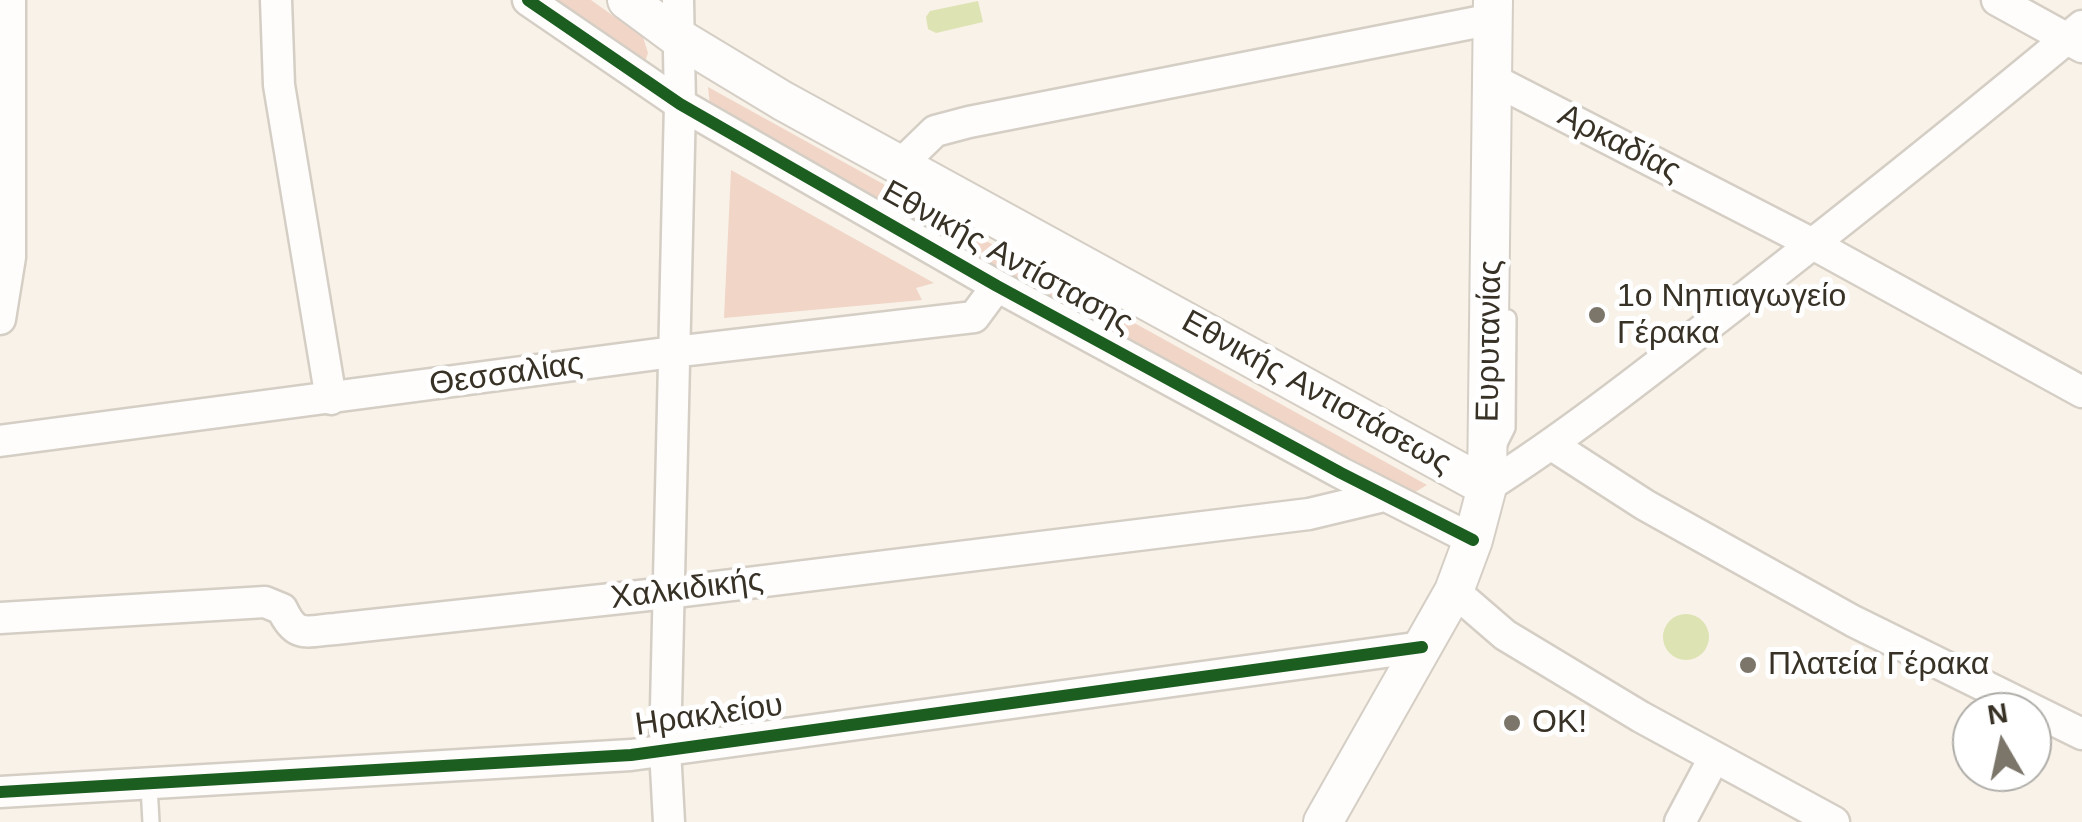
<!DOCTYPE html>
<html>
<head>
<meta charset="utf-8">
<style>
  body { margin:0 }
  #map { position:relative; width:2082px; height:822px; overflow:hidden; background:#f8f2e9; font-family:Arial,sans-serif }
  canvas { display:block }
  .north { position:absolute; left:1952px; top:692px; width:100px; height:100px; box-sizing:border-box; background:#fff; border:2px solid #afada8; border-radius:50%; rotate:351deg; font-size:28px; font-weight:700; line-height:40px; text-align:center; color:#373126 }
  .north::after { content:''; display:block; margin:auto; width:35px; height:45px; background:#7b756a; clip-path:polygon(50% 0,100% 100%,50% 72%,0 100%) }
</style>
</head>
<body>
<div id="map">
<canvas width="2082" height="822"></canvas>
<div class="north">N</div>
</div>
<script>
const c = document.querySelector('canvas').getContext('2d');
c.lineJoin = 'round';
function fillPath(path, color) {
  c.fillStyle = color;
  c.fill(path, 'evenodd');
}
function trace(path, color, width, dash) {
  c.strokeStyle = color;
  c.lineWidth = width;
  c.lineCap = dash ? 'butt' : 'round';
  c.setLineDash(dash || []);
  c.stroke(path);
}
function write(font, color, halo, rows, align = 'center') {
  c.font = font + ' Arial,sans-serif';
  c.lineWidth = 10;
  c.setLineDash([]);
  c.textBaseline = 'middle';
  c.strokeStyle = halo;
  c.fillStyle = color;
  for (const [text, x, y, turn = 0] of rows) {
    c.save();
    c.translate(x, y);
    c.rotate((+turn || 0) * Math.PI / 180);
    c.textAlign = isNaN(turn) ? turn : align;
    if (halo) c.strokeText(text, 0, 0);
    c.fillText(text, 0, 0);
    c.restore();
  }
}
fillPath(new Path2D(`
  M548,0H591L643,37L648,53L645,62L639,63Z
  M708,87L1427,485L1412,494L1112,335L710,106Z
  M731,170L934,283L916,288L922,300L724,318Z`), '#f1d5c7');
fillPath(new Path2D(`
  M978,1L983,22L936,33L928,29L926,17L930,11Z
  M1663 637a23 23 0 1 1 46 0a23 23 0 1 1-46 0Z`), '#dde3b2');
const service = new Path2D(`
  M1497,448L1507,428L1508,318
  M149,786L151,822`);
const minor = new Path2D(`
  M276,0L279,85L331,399
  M528,0L680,104L997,286L1341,473L1473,540
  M1997,0L2082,47
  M1494,80L1813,244L2082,392
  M899,166L935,131L969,122L1493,19
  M0,319L10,257V0
  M0,441L673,352L974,317L997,286
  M1552,445L1645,505L1853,621L2082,734
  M1487,487C1573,432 1652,369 1732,307C1850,215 1967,122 2082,26
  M1454,591L1505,635L1641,717L1834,822
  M0,618L265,602L282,609C296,639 306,631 335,629L667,593L1309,514L1384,496
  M0,792L631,755L1422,647
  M669,822L665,750L680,104L678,0
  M1680,822L1714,758`);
const tertiary = new Path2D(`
  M627,0L677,37L783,101L1487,487
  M1323,822L1454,591L1473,540L1487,487L1493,0`);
trace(service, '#d4cec5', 20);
trace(minor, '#d4cec5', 35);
trace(tertiary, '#d4cec5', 42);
trace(service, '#fefdfc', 15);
trace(minor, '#fefdfc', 30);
trace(tertiary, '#fefdfc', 38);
trace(new Path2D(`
  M528,0L680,104L997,286L1341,473L1473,540
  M0,792L631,755L1422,647`), '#1b5e20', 12);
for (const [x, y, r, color] of [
  [1597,315,10,"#7b756a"],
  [1748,665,10,"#7b756a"],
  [1512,723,10,"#7b756a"]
]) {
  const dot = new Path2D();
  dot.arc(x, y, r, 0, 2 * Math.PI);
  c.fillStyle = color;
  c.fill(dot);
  trace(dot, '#fff', 4);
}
write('32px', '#373126', '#fff', [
  ["Αρκαδίας",1619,144,27],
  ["Εθνικής Αντίστασης",1007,258,29],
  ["Ευρυτανίας",1490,341,-89],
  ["Θεσσαλίας",506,375,-8],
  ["Εθνικής Αντιστάσεως",1316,393,29],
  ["Χαλκιδικής",687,590,-7],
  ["Ηρακλείου",709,716,-8]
]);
write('32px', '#373126', '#fff', [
  ["1ο Νηπιαγωγείο",1617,297],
  ["Γέρακα",1617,334],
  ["Πλατεία Γέρακα",1768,665],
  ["OK!",1532,723]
], 'left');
</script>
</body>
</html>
